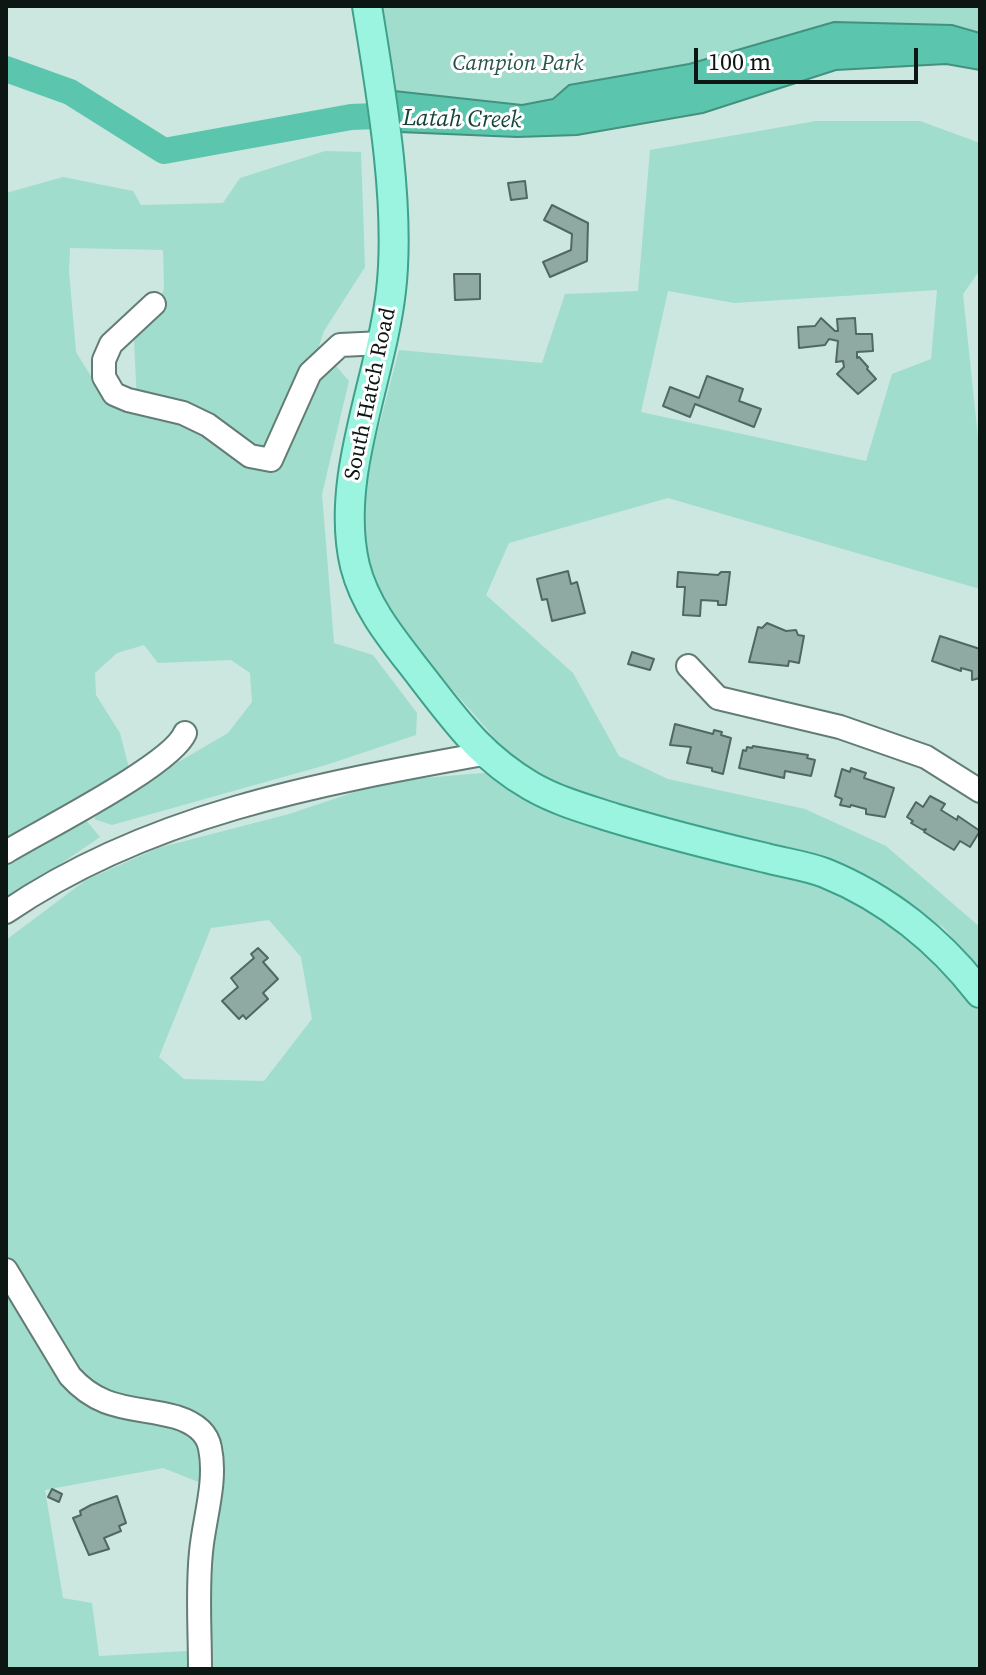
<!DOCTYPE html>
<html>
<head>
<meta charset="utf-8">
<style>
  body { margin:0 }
  #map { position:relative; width:986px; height:1675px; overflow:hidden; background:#cbe7df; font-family:"Source Serif 4",serif }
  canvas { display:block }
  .frame { position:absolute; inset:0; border:8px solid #0c1613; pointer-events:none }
  .scale { position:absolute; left:694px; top:48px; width:224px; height:36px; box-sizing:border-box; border:4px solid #0c1613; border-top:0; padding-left:10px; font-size:24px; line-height:28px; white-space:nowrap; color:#0c1613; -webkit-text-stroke:6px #fff; paint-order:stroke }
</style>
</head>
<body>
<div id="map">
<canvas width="986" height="1675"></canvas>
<div class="frame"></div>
<div class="scale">100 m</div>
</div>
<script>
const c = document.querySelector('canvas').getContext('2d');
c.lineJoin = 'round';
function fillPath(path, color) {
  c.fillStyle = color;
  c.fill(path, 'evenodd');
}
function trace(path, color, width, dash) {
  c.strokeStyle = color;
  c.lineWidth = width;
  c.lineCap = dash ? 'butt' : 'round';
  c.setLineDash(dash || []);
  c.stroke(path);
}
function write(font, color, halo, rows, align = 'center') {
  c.font = font + ' "Source Serif 4",serif';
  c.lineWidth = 6;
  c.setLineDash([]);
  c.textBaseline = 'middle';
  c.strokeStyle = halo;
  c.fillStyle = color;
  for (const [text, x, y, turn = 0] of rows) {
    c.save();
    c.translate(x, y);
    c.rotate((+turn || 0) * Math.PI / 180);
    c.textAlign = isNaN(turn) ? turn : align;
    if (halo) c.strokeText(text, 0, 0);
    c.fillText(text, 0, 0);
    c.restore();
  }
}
fillPath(new Path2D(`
  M383,6H980V53L948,46L698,89L395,124L381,9Z
  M816,121H920L980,143V270L963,294L980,457V589L668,498L509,543L486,595L573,673L619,756L668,779L805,809L886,846L980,927V971L944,928L886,890L558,785L505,750L410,641L375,581L361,526L364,483L399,350L542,363L565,294L638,291L650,150ZM937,290L931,359L892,374L866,461L641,412L668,291L734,303Z
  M325,151L361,152L365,267L324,331L319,346L349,381L322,494L334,643L373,655L417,713L416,735L326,765L112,825L94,819L103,808L85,819L100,837L6,901V193L63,177L133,191L141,205L223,203L240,178ZM70,248L163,250L164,288L158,307L134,341L137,403L102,394L76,352L69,271ZM144,645L158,663L231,660L250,673L252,702L228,733L134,788L120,733L96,695L95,673L117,653Z
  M495,772L612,834L706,855L844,893L899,927L949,969L980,1008V1669H6V940L86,880L158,848L289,814L388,781ZM269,920L301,957L312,1019L264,1081L184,1079L159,1057L211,928ZM163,1468L201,1483L187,1651L99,1656L92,1603L63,1598L45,1490Z`), '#a1ddcc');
const water = new Path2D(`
  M834,22L952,25L980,33V70L946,64L836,70L703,113L577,135L517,137L399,132L394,91L522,105L553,99L569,85L689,64Z`);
fillPath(water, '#5bc6ad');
trace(water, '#43917f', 2);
trace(new Path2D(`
  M6,69L70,92L164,151L351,117L402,115`), '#5bc6ad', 26);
const building = new Path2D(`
  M525,181L527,198L511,200L508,183Z
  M552,205L588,223L587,261L550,277L543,262L571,250L572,234L544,220Z
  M454,274H480V299L455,300Z
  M821,318L835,331H838L837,319L855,318L856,334H872L873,351L857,352V358L859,357L868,367L867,369L876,379L858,394L837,374L844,367L843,361L836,362L838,341L829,339L825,345L799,348L798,327L815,326Z
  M707,376L743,389L739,401L761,409L754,427L695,404L690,417L663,406L670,387L699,398Z
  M568,571L571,584L577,582L585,613L552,621L547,599L542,600L537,579Z
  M678,572L718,575L721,572H730L726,605H718V601L701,600L700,616L683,615L685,587H677Z
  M767,623L786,631L796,630L798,635L804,636L799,663L789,661L788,666L749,662L758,627L762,628Z
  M940,636L980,649V678L972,680V671L961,668V671L932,661Z
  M632,652L654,659L650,670L628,664Z
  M675,724L713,734L714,730L722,732L721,735L731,738L723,774L712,771V768L687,763L691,747L670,745Z
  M753,746L808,755L807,758L815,760L811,776L785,771L784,778L739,768L743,750L746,751L747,747L752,748Z
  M851,768L866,773L864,778L894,788L885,817L866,814V809L851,805L850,807L840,805L842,799L835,796L842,769L850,772Z
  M930,796L945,804L941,810L957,820L958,816L980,831L970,847L960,841L954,850L924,832L926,829L923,830L911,823L913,821L907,817L916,802L923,807Z
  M258,948L268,958L263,962L278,979L263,993L268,999L246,1019L243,1015L239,1019L222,1001L238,987L231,978L254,958L251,954Z
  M52,1489L62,1494L59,1502L48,1497Z
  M117,1496L126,1523L119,1526L121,1531L104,1538L109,1549L89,1555L73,1518L81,1515L80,1511L91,1505Z`);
fillPath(building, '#8faaa2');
trace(building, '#506861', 2);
const minor = new Path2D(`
  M154,304L111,344L104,360V377L114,394L128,400L183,413L208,425L250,456L271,460L310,373L340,345L383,343
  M688,666L718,698L840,727L926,757L980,791
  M6,852C42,830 172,765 185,733
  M6,912C148,815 317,784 483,754
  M6,1270L70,1376C102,1412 134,1406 176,1417C192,1422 207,1431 210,1448C217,1482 204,1519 201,1552C197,1590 200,1630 200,1669`);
const major = new Path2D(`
  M367,6C381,92 401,205 391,291C381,380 334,478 355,566C366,609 395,642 421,676C456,721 481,757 531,786C557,801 586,809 614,818C664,833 715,846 766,858C785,863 807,866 825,873C887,898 940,941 980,993`);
trace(minor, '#637c75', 26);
trace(major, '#3ea18b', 32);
trace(minor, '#fff', 22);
trace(major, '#9bf4e0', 28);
write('italic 22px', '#27554a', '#fff', [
  ["Campion Park",518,64]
]);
write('22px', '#0c1613', '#fff', [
  ["South Hatch Road",371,394,-78]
]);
write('italic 24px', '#144439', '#fff', [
  ["Latah Creek",462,120,1]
]);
</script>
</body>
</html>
